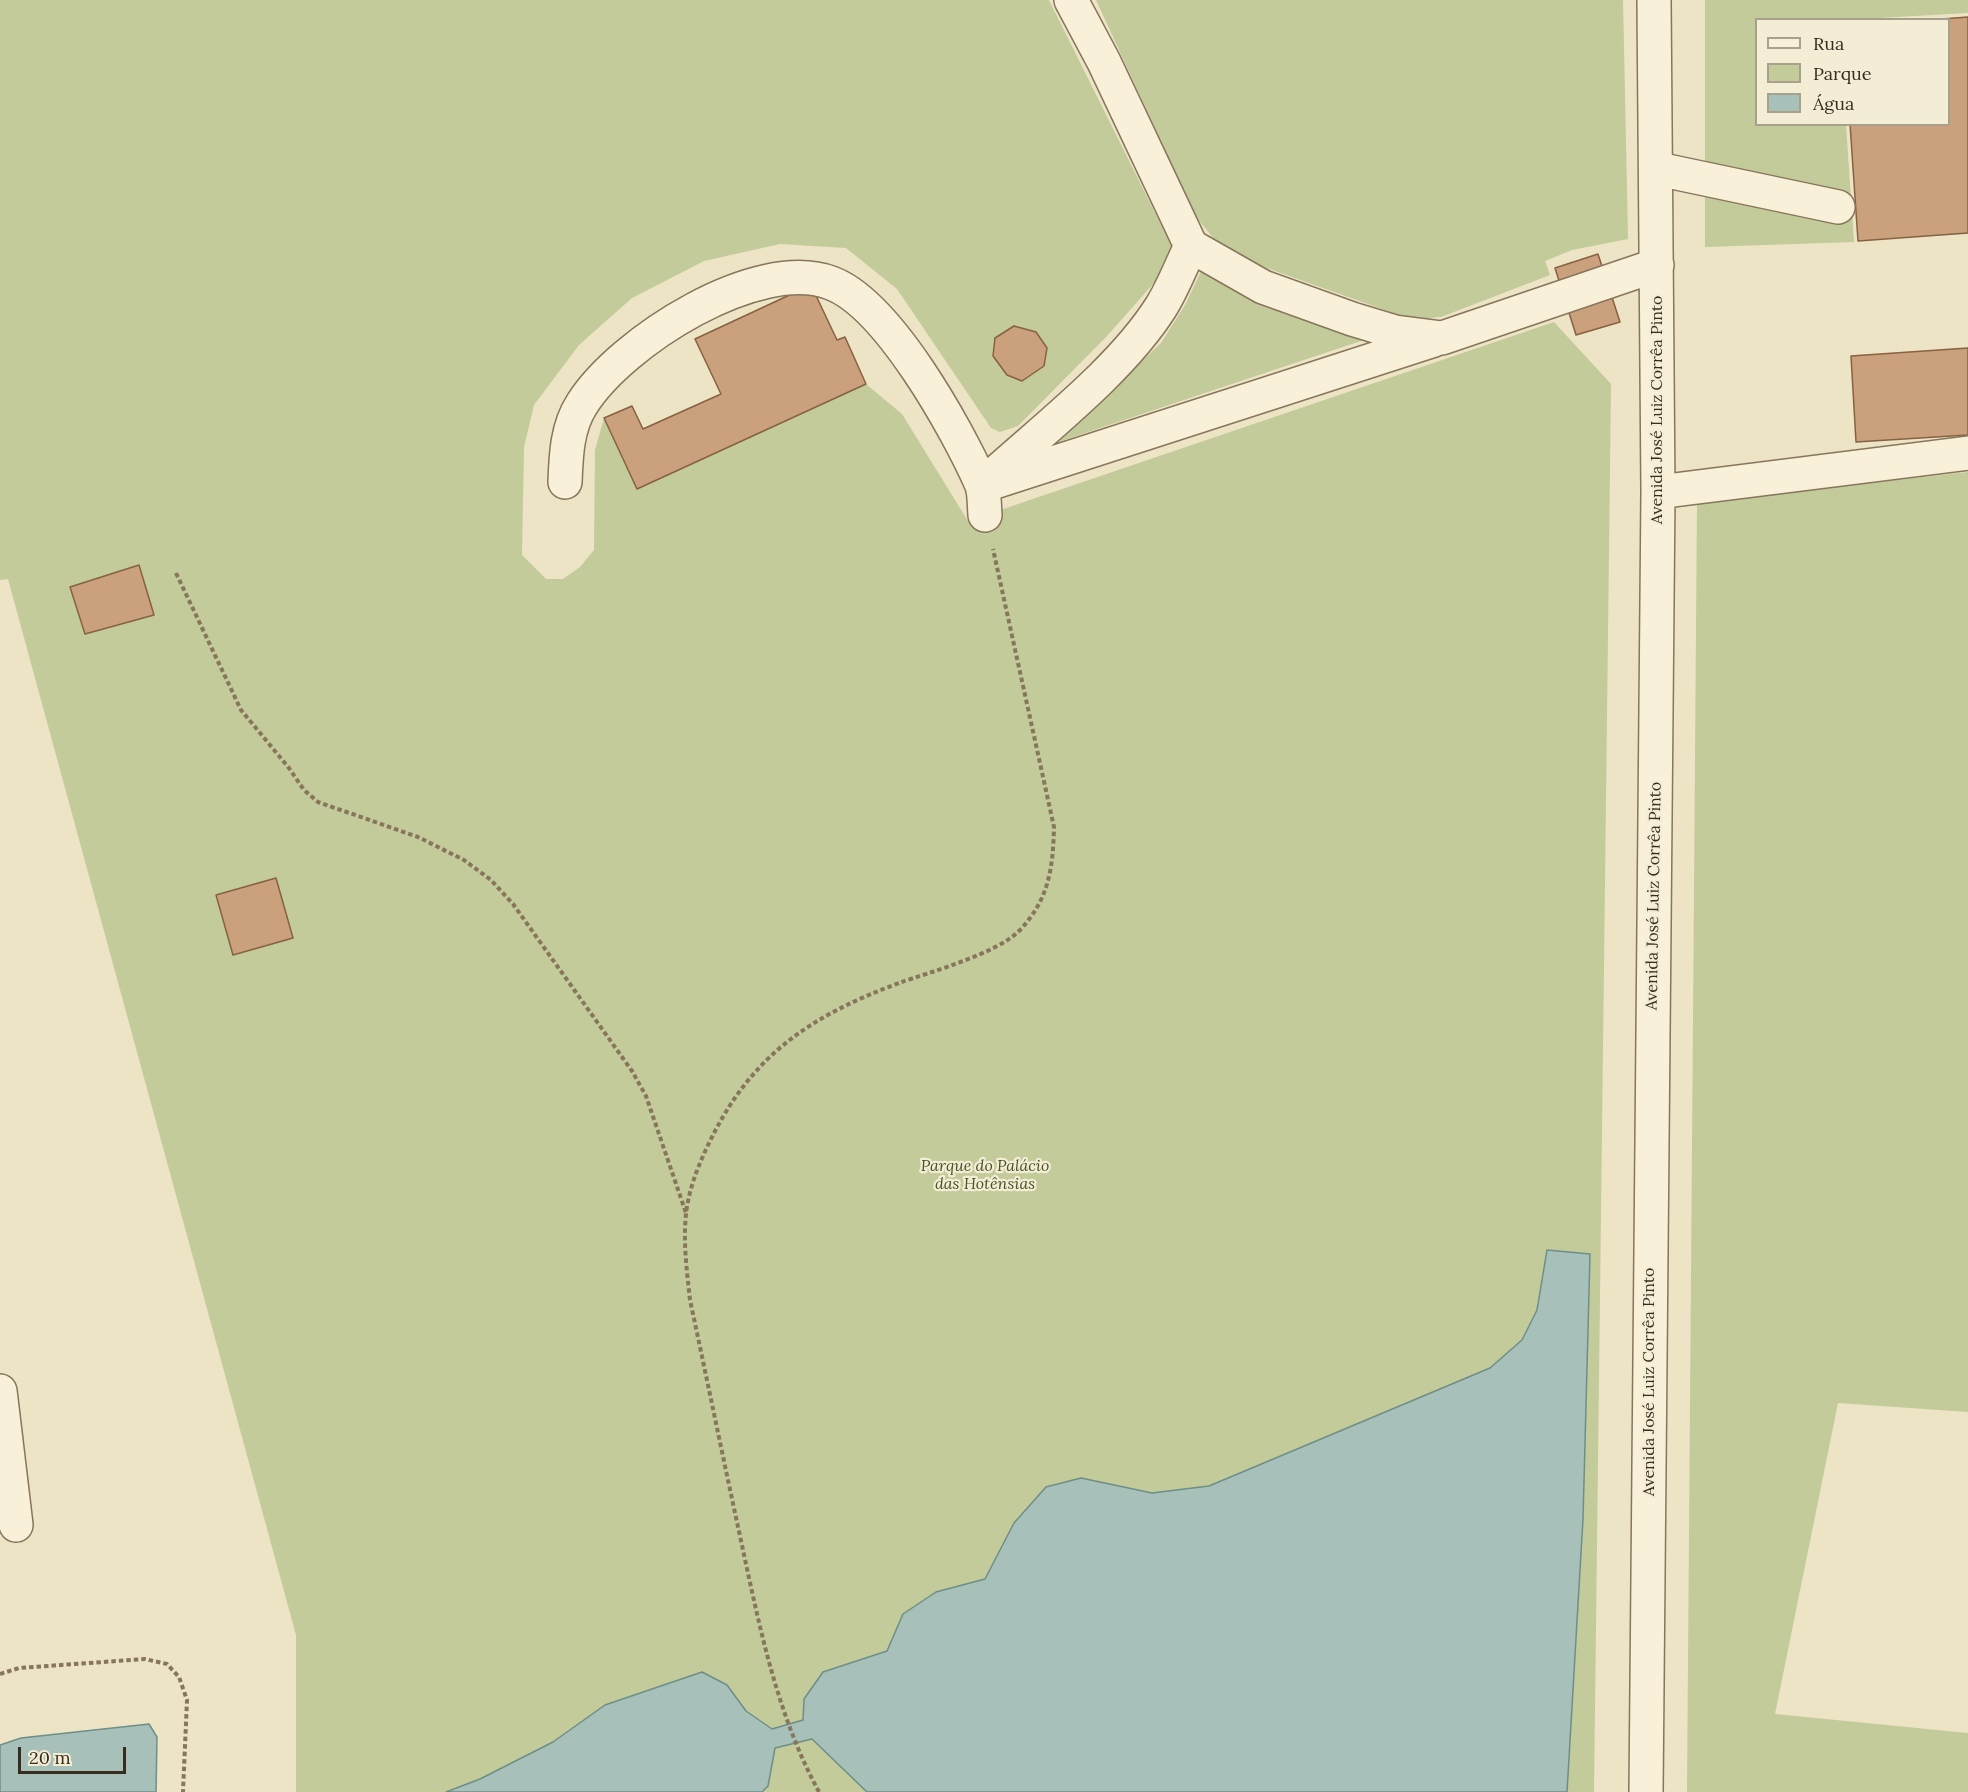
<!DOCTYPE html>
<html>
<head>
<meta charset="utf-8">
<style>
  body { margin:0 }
  #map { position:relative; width:1968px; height:1792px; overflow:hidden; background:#ede3c5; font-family:Lora,serif }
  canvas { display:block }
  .legend { position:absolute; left:1755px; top:18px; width:195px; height:108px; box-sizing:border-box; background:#f4edd5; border:2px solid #a9a08c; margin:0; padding:8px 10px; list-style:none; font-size:18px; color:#382c1f }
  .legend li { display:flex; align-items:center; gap:12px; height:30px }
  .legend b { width:30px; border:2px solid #a9a08c }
  .scale { position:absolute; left:18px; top:1747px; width:108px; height:27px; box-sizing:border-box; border:3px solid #382c1f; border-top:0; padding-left:8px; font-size:18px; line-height:21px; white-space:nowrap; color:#382c1f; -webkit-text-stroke:4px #f4edd5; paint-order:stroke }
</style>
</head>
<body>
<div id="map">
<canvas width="1968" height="1792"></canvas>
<ul class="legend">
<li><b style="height:8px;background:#f8f0d8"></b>Rua</li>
<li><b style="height:16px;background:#c2cb99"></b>Parque</li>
<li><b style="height:16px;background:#a7c0ba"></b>Água</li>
</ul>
<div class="scale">20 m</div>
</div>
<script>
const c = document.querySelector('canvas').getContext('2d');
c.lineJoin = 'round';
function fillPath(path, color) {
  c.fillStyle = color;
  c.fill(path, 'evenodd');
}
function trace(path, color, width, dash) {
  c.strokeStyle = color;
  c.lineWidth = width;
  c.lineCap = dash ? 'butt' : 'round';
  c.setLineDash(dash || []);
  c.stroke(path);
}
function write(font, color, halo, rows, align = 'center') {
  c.font = font + ' Lora,serif';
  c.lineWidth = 4.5;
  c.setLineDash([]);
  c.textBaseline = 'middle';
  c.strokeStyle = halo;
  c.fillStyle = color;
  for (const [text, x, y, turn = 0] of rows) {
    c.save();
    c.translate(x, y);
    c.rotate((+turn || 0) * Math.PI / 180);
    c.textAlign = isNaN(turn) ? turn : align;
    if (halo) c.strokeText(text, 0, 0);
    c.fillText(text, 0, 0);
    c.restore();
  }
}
fillPath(new Path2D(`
  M0,0H1049L1172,247L1169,266L1107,336L1018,426L1000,432L991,428L897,289L846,248L780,244L704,261L632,298L579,345L534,405L524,447L522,555L546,579H563L580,567L594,550L595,450L604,418L638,488L866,384L902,414L968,521L1554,322L1611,384L1594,1792H296V1635L8,579L0,580Z
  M1096,0H1623L1628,239L1572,250L1545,261L1550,275L1441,317L1413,320L1261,266L1219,245L1196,217Z
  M1705,0H1968V13L1862,19L1756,20V124L1846,125L1854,242L1705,247Z
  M1203,267L1257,299L1295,317L1367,339L1055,443L1161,343L1185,305Z
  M1968,472V1412L1838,1403L1775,1714L1968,1733V1792H1687L1697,502Z`), '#c2cb99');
const water = new Path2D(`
  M1547,1250L1590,1254L1583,1519L1567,1792H867L812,1739L775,1748L768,1786L762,1792H446L480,1779L553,1742L605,1705L702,1672L727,1685L746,1711L772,1729L803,1720L804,1699L823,1672L887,1651L903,1614L936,1592L985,1579L1014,1523L1046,1487L1081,1478L1152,1493L1209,1486L1490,1368L1522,1340L1537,1310Z
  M149,1724L157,1737L156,1792H0V1745L21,1738Z`);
fillPath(water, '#a7c0ba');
trace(water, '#6e8e88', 1.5);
const building = new Path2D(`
  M1968,17V233L1858,241L1850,124H1948V20H1929Z
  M1598,254L1620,322L1576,335L1555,268Z
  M811,285L837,340L845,337L866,384L637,489L604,418L632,406L643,429L721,394L695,339Z
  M1014,326L1036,332L1047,348L1044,366L1022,381L1007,375L993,356L995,338Z
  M1968,348V435L1856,442L1851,356Z
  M139,565L154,615L85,634L70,587Z
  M276,878L293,938L233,955L216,895Z`);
fillPath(building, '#caa17c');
trace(building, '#866142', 1.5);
const minor = new Path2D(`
  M1071,0L1104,62L1191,246L1263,287L1352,319L1395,332L1442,338L1657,265
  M1658,169L1838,207
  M990,478C1045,428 1121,370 1161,307C1173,288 1181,266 1191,246
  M565,482C566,455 567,427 582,404C621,342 758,255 831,283C888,304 957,429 981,483C985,492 984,505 985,515
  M982,486L1434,340
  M1658,492L1968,453
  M0,1391L16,1525
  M1646,1792L1658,492L1654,0`);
trace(minor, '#87755c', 36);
trace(new Path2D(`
  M176,573L241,710L289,768L304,790L318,802L418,837L464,860L491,880L513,904L632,1071L646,1096L686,1213
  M0,1674L19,1668L145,1659L167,1664L179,1677L187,1700L183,1792
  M819,1792C776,1713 759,1624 740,1536C723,1458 707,1379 690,1300C687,1272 683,1243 686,1214C689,1187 700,1161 712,1137C754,1053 813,1015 899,983C930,972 996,954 1019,931C1049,900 1053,868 1054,827L993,549`), '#87755c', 4, [4.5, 3]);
trace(minor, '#f8f0d8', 33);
write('16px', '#382c1f', '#f4edd5', [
  ["Avenida José Luiz Corrêa Pinto",1657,410,-90],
  ["Avenida José Luiz Corrêa Pinto",1654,896,-89],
  ["Avenida José Luiz Corrêa Pinto",1649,1382,-90]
]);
write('italic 16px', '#465426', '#f4edd5', [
  ["Parque do Palácio",985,1166],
  ["das Hotênsias",985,1184]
]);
</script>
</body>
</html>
